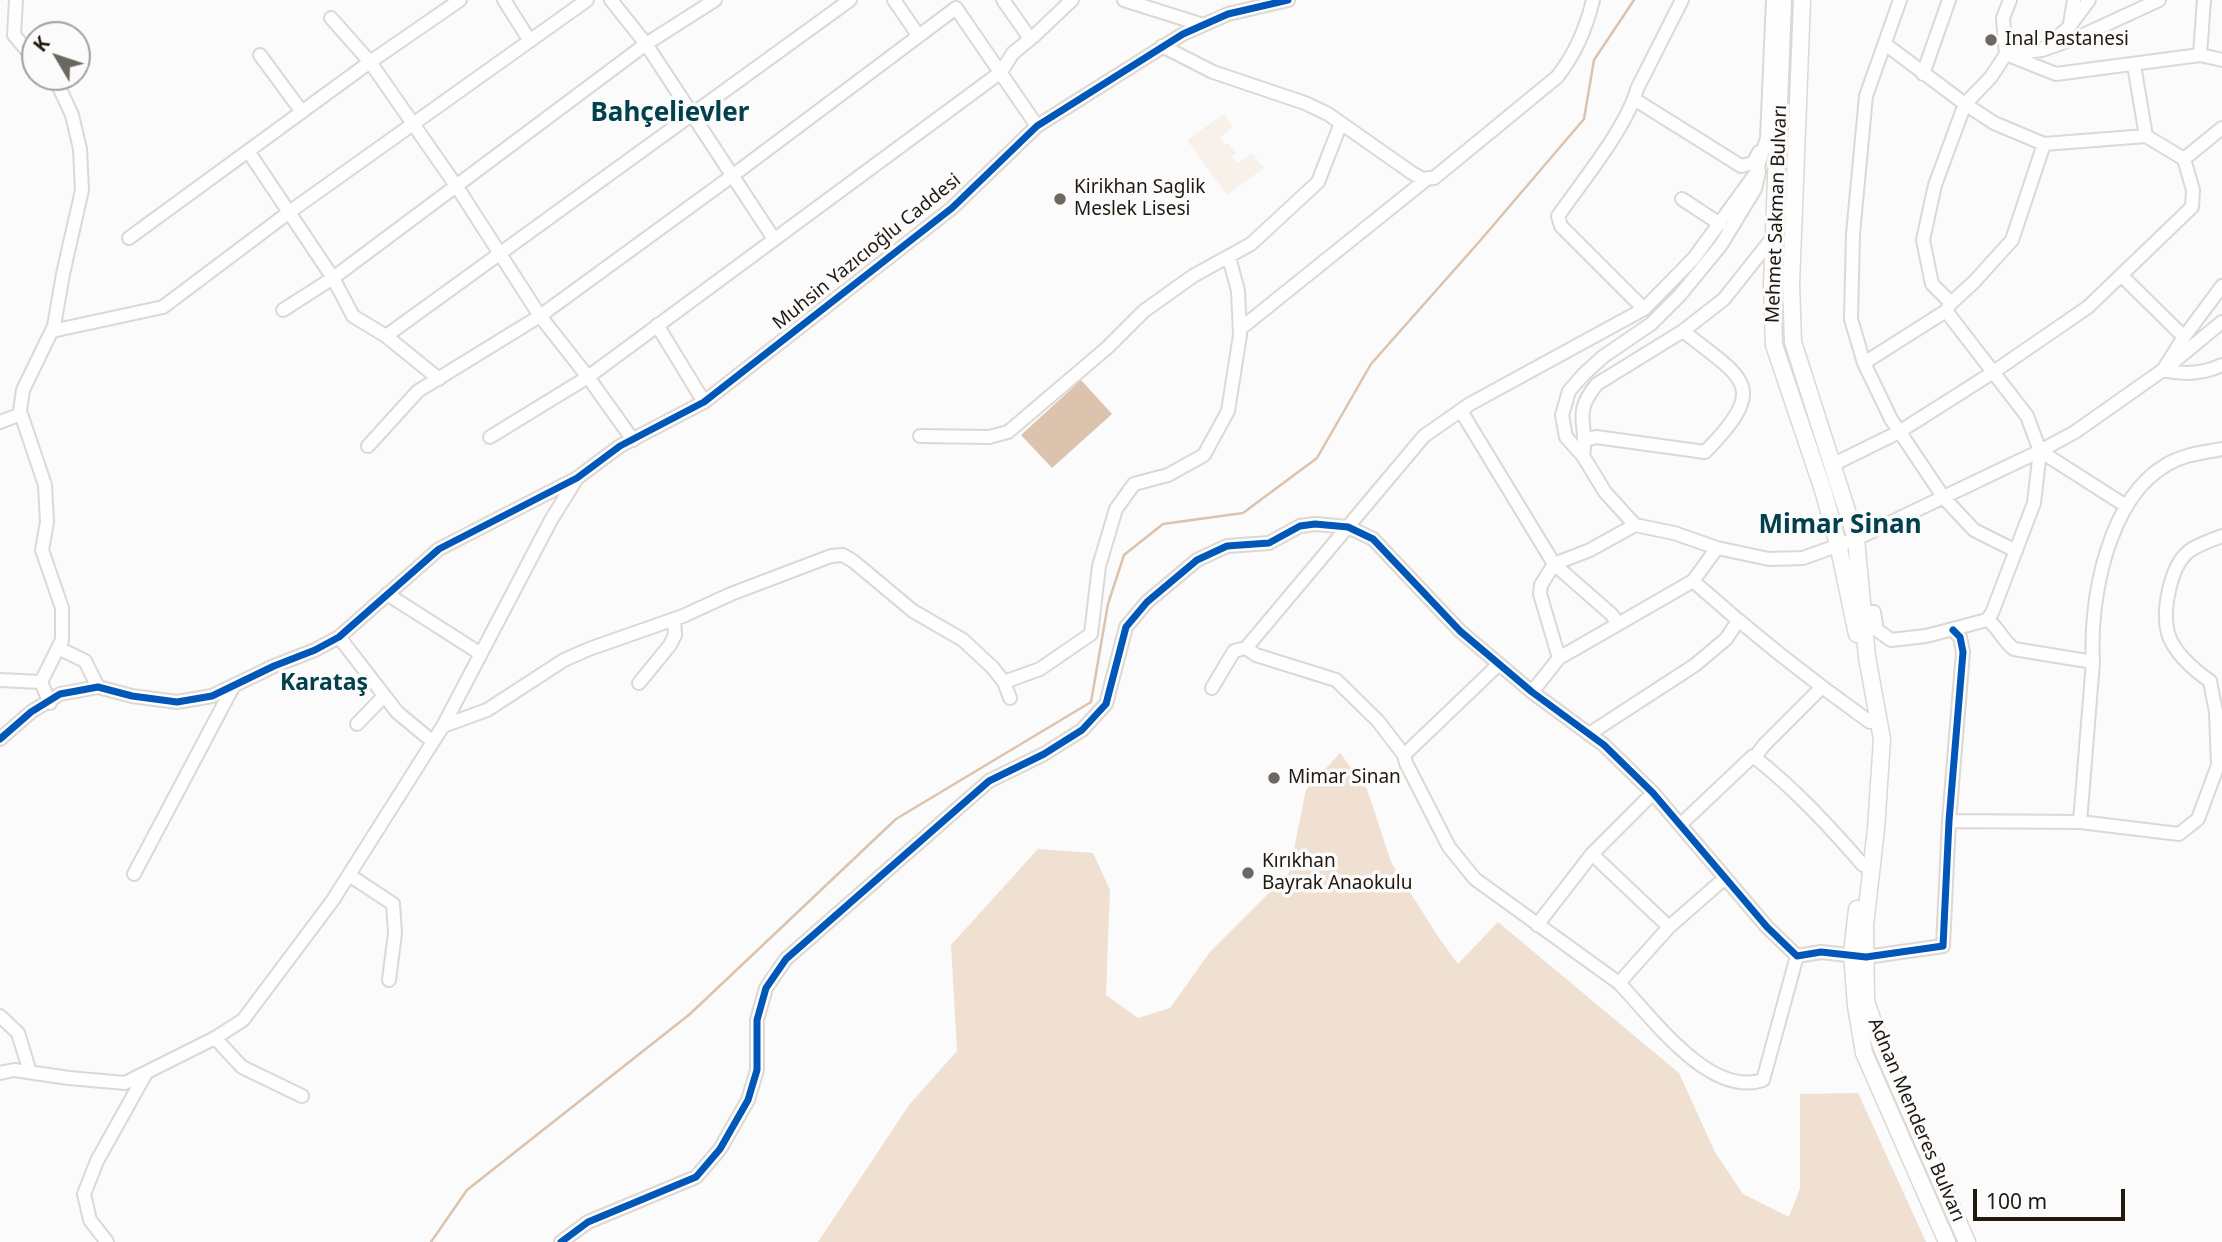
<!DOCTYPE html>
<html>
<head>
<meta charset="utf-8">
<style>
  body { margin:0 }
  #map { position:relative; width:2222px; height:1242px; overflow:hidden; background:#fbfbfb; font-family:"Noto Sans",sans-serif }
  canvas { display:block }
  .north { position:absolute; left:21px; top:21px; width:70px; height:70px; box-sizing:border-box; background:#fbfbfb; border:2px solid #a4a09d; border-radius:50%; rotate:309deg; font-size:19px; font-weight:700; line-height:28px; text-align:center; color:#21180f }
  .north::after { content:''; display:block; margin:auto; width:24px; height:32px; background:#6d6762; clip-path:polygon(50% 0,100% 100%,50% 72%,0 100%) }
  .scale { position:absolute; left:1973px; top:1189px; width:152px; height:32px; box-sizing:border-box; border:4px solid #21180f; border-top:0; padding-left:9px; font-size:21px; line-height:24px; white-space:nowrap; color:#21180f; -webkit-text-stroke:5px #fbfbfb; paint-order:stroke }
</style>
</head>
<body>
<div id="map">
<canvas width="2222" height="1242"></canvas>
<div class="north">K</div>
<div class="scale">100 m</div>
</div>
<script>
const c = document.querySelector('canvas').getContext('2d');
c.lineJoin = 'round';
function fillPath(path, color) {
  c.fillStyle = color;
  c.fill(path, 'evenodd');
}
function trace(path, color, width, dash) {
  c.strokeStyle = color;
  c.lineWidth = width;
  c.lineCap = dash ? 'butt' : 'round';
  c.setLineDash(dash || []);
  c.stroke(path);
}
function write(font, color, halo, rows, align = 'center') {
  c.font = font + ' "Noto Sans",sans-serif';
  c.lineWidth = 7;
  c.setLineDash([]);
  c.textBaseline = 'middle';
  c.strokeStyle = halo;
  c.fillStyle = color;
  for (const [text, x, y, turn = 0] of rows) {
    c.save();
    c.translate(x, y);
    c.rotate((+turn || 0) * Math.PI / 180);
    c.textAlign = isNaN(turn) ? turn : align;
    if (halo) c.strokeText(text, 0, 0);
    c.fillText(text, 0, 0);
    c.restore();
  }
}
fillPath(new Path2D(`
  M1224,114L1233,127L1219,138L1225,145L1228,143L1236,153L1232,157L1238,163L1252,153L1264,168L1227,195L1187,140Z`), '#f8f1ea');
fillPath(new Path2D(`
  M1340,753L1367,789L1391,862L1437,935L1458,964L1498,922L1679,1073L1715,1152L1743,1194L1789,1217L1800,1188V1094L1858,1093L1926,1242H818L909,1105L957,1051L951,945L1038,849L1093,853L1110,890L1106,995L1138,1018L1170,1008L1210,952L1289,873L1306,790Z`), '#efe0d2');
fillPath(new Path2D(`
  M1081,380L1112,414L1052,468L1021,435Z`), '#dbc3ad');
trace(new Path2D(`
  M431,1242L467,1190L690,1014L896,819L1091,702L1108,604L1124,555L1163,524L1243,513L1317,458L1371,364L1479,242L1584,119L1594,60L1634,0`), '#dbc3ad', 2.5);
const minor = new Path2D(`
  M16,0L14,35L35,60
  M504,0L530,41
  M611,0L646,44L774,239
  M894,0L918,35
  M1003,0L1029,37L1034,36L1072,0
  M1124,0L1203,25
  M1900,0L1866,96L1853,234L1851,319L1864,363L1891,419L1944,498L1974,530L2016,551
  M331,18L370,62L457,187L540,316L588,377L633,440
  M2070,24L2074,0
  M1162,46L1213,72L1305,103L1328,114L1412,173L1423,179L1434,178L1557,77C1576,53 1586,29 1593,0
  M2042,50L2079,37L2159,0
  M2006,54L2056,74L2200,55L2222,60
  M2010,54L2042,50L2069,27L2089,0
  M260,55L302,112
  M2200,55L2204,0
  M2134,65L2146,136
  M1923,74L1949,0
  M1634,99L1741,166L1753,163L1759,152
  M248,151L333,278L353,316L386,336L439,379
  M2184,159L2222,128
  M1682,199L1720,224
  M129,238L370,62L460,0
  M2121,275L2184,337
  M1951,303L1974,282L2012,240L2044,144
  M1644,309L1561,226L1558,216C1581,183 1627,127 1637,89L1682,0
  M283,310L333,278L646,44L715,0
  M657,325L704,402
  M1240,329L1428,178
  M52,331L163,307L288,213L587,0
  M386,336L850,0
  M1864,363L1946,311
  M2171,364L2222,322
  M2163,370C2183,375 2203,374 2222,365
  M1461,411L1554,564L1611,614L1618,623
  M0,422L21,414
  M920,436L989,437L1008,432L1108,347L1144,311L1193,276L1251,244L1318,182L1341,123
  M490,437L588,377L1001,72L1013,53L1034,36
  M1586,440L1596,437L1705,452C1771,385 1743,379 1683,331
  M368,446L418,391L540,316L732,176L956,8L1037,126
  M2040,451L2126,506
  M1583,456C1589,424 1571,415 1597,384L1683,331L1724,299L1774,236
  M1832,465L1899,432L1992,373L2088,307L2192,207L2193,190L2184,159L2146,136L2044,144L1994,123L1965,104L1885,44
  M1635,525L1590,550L1554,564L1541,585L1540,594L1559,658L1693,581L1717,548L1769,559L1803,558L1856,539L2040,451L2075,432L2163,370L2184,337L2222,286
  M1717,548L1674,533L1635,525L1605,492L1583,456L1566,437L1562,415L1569,391L1584,374L1604,356L1651,324L1680,295L1721,245L1755,189L1759,172
  M1693,581C1749,631 1808,678 1870,722
  M387,594L481,654
  M1863,612H1874L1877,630L1891,640L1926,636L1987,620L1992,613L2034,503L2040,451L2027,416L1946,311L1951,303L1932,284L1923,240L1935,185L1965,104L1991,77L2006,54L2003,18L2010,0
  M1987,620C1997,625 2002,640 2014,649L2093,662C2089,600 2108,499 2166,465C2184,454 2202,453 2222,449
  M339,637L397,712L433,742
  M58,648L85,661L98,687
  M0,680L41,682
  M1004,682L1040,669L1091,634L1099,566L1116,509L1134,484L1168,475L1204,455L1228,411L1240,335L1238,291L1229,257
  M639,683L670,645L675,635L674,619
  M1212,688L1234,651L1246,648
  M1821,688L1764,745L1755,757L1753,756C1794,788 1829,826 1863,865
  M1532,692L1559,658
  M50,703L41,682L62,640V608L42,550L47,522L45,485L20,411L23,390L54,326L63,274L82,190L80,149L72,115L59,87L51,77
  M357,724L384,696
  M443,726L487,710L564,660L589,649L683,616L731,594L831,556L843,555L853,561L913,611L963,640L993,668L1004,682L1010,698
  M1589,734L1695,665L1726,639L1738,621
  M0,739L31,712L60,694L98,687L132,696L177,702L212,696L274,666L315,650L339,637L439,549L577,478L620,446L704,402L952,208L1037,126L1183,34L1228,14L1288,0
  M1404,755L1499,664
  M1949,821L2080,822L2179,834L2198,819L2218,765L2216,712L2210,681C2195,671 2173,652 2168,633C2162,612 2170,567 2188,552C2196,545 2212,540 2222,536
  M2080,822L2093,662
  M1680,825L1753,756
  M1592,854L1669,927
  M134,874L234,685
  M349,875L393,904L395,933L389,980
  M1725,878L1669,927L1619,983C1652,1017 1709,1098 1763,1080L1797,956
  M1537,925L1592,854L1653,793
  M1619,983L1475,879L1449,847L1406,763L1404,755L1378,721L1336,680L1256,655L1246,648L1424,436L1470,404L1644,309L1694,258L1756,173L1767,138L1773,0
  M0,1016L18,1033L30,1072
  M215,1038L242,1067L302,1096
  M0,1073L14,1070L69,1078L125,1083L215,1038L243,1020L333,900L443,726L551,520L577,478
  M107,1242L90,1220L84,1194L97,1161L146,1073
  M561,1242L588,1222L696,1177L720,1149L748,1100L757,1070V1020L766,988L786,959L989,781L1044,754L1082,730L1106,704L1126,627L1147,602L1197,560L1227,546L1269,543L1300,526L1315,524L1348,527L1373,539L1460,631L1532,692L1604,745L1653,793L1767,927L1797,956L1821,952L1866,957L1943,946L1949,821L1963,652L1960,637L1953,630`);
const major = new Path2D(`
  M1783,0L1772,284L1774,345L1823,490L1838,544L1857,634
  M1802,0L1791,284L1793,342L1856,539L1867,657L1882,739L1876,829L1865,925L1866,1001L1881,1046L1967,1242
  M1857,909L1852,954L1856,1006L1864,1053L1947,1242`);
trace(minor, '#ddd8d3', 16);
trace(major, '#ddd8d3', 19);
trace(minor, '#fefefe', 12);
trace(major, '#fefefe', 16);
trace(new Path2D(`
  M0,739L31,712L60,694L98,687L132,696L177,702L212,696L274,666L315,650L339,637L439,549L577,478L620,446L704,402L952,208L1037,126L1183,34L1228,14L1288,0
  M561,1242L588,1222L696,1177L720,1149L748,1100L757,1070V1020L766,988L786,959L989,781L1044,754L1082,730L1106,704L1126,627L1147,602L1197,560L1227,546L1269,543L1300,526L1315,524L1348,527L1373,539L1460,631L1532,692L1604,745L1653,793L1767,927L1797,956L1821,952L1866,957L1943,946L1949,821L1963,652L1960,637L1953,630`), '#0057b8', 7);
for (const [x, y, r, color] of [
  [1991,40,7,"#6d6762"],
  [1060,199,7,"#6d6762"],
  [1274,778,7,"#6d6762"],
  [1248,873,7,"#6d6762"]
]) {
  const dot = new Path2D();
  dot.arc(x, y, r, 0, 2 * Math.PI);
  c.fillStyle = color;
  c.fill(dot);
  trace(dot, '#fbfbfb', 2.5);
}
write('19px', '#21180f', '#fbfbfb', [
  ["Inal Pastanesi",2005,40],
  ["Kirikhan Saglik",1074,188],
  ["Meslek Lisesi",1074,210],
  ["Mimar Sinan",1288,778],
  ["Kırıkhan",1262,862],
  ["Bayrak Anaokulu",1262,884]
], 'left');
write('19px', '#21180f', '#fbfbfb', [
  ["Mehmet Sakman Bulvarı",1777,214,-88],
  ["Muhsin Yazıcıoğlu Caddesi",867,252,-39],
  ["Adnan Menderes Bulvarı",1916,1120,67]
]);
write('bold 23px', '#01404c', '#fbfbfb', [
  ["Karataş",324,683]
]);
write('bold 26px', '#01404c', '#fbfbfb', [
  ["Bahçelievler",670,114],
  ["Mimar Sinan",1840,526]
]);
</script>
</body>
</html>
